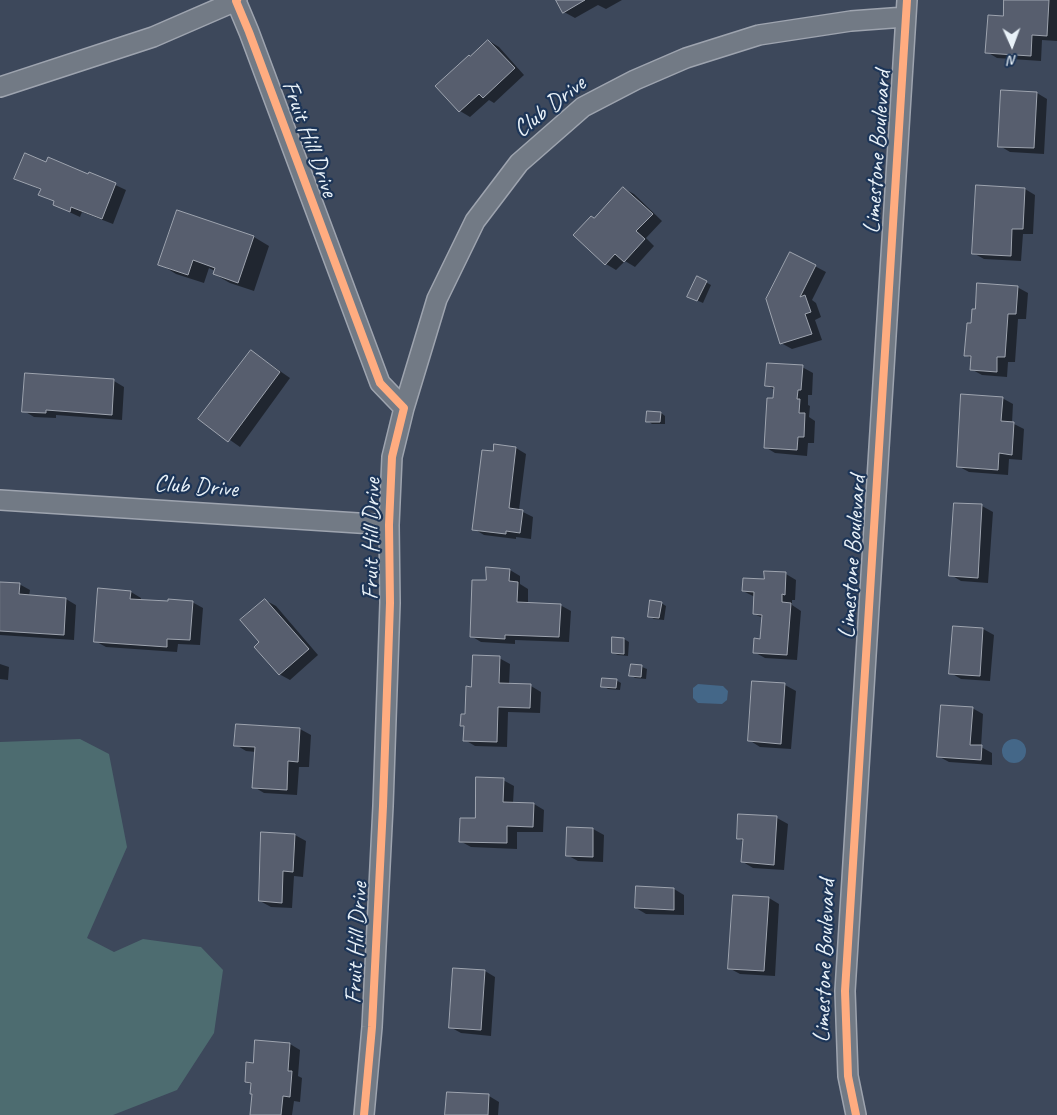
<!DOCTYPE html>
<html>
<head>
<meta charset="utf-8">
<style>
  body { margin:0 }
  #map { position:relative; width:1057px; height:1115px; overflow:hidden; background:#3d485b; font-family:Caveat,sans-serif }
  canvas { display:block }
  .north { position:absolute; left:987px; top:20px; width:50px; height:50px; -webkit-text-stroke:4px #1d3557; paint-order:stroke; rotate:178deg; font-size:14px; font-weight:700; line-height:20px; text-align:center; color:#e8f1f8 }
  .north::after { content:''; display:block; margin:auto; width:18px; height:22px; background:#e8f1f8; clip-path:polygon(50% 0,100% 100%,50% 72%,0 100%) }
</style>
</head>
<body>
<div id="map">
<canvas width="1057" height="1115"></canvas>
<div class="north">N</div>
</div>
<script>
const c = document.querySelector('canvas').getContext('2d');
c.lineJoin = 'round';
function fillPath(path, color) {
  c.fillStyle = color;
  c.fill(path, 'evenodd');
}
function trace(path, color, width, dash) {
  c.strokeStyle = color;
  c.lineWidth = width;
  c.lineCap = dash ? 'butt' : 'round';
  c.setLineDash(dash || []);
  c.stroke(path);
}
function write(font, color, halo, rows, align = 'center') {
  c.font = font + ' Caveat,sans-serif';
  c.lineWidth = 4.5;
  c.setLineDash([]);
  c.textBaseline = 'middle';
  c.strokeStyle = halo;
  c.fillStyle = color;
  for (const [text, x, y, turn = 0] of rows) {
    c.save();
    c.translate(x, y);
    c.rotate((+turn || 0) * Math.PI / 180);
    c.textAlign = isNaN(turn) ? turn : align;
    if (halo) c.strokeText(text, 0, 0);
    c.fillText(text, 0, 0);
    c.restore();
  }
}
fillPath(new Path2D(`
  M80,739L109,754L127,847L87,938L114,952L143,939L201,947L223,970L214,1033L177,1090L113,1115H0V742Z`), '#4d6c70');
fillPath(new Path2D(`
  M698,684L723,686L728,691L727,700L722,704L698,703L693,698V688Z
  M1002 751a12 12 0 1 1 24 0a12 12 0 1 1-24 0Z`), '#446788');
fillPath(new Path2D(`
  M557,0H622L606,9L598,5L575,18L564,12Z
  M1005,0H1057V41L1042,40L1041,61L997,58L987,52L1004,18Z
  M489,41L499,47L524,75L494,103L489,100L470,117L460,111L471,57Z
  M1037,93L1047,99L1044,154L1010,152L1000,146Z
  M47,164L89,175L90,173L126,190L113,224L82,212L80,217L65,210L54,204L55,202L40,194L41,190L16,178Z
  M623,188L634,194L662,221L646,238L654,246L635,267L625,261L616,270L606,264L594,219Z
  M1025,189L1035,195L1033,234H1023L1021,261L984,259L973,253Z
  M254,237L269,246L254,291L230,283L214,274L215,271L209,268L204,283L176,274L160,264Z
  M790,253L826,272L812,300L816,303L821,317L815,320L822,340L792,349L781,343Z
  M698,278L711,285L703,303L694,299Z
  M1017,287L1028,293L1026,319H1018L1015,362H1008L1007,377L982,375L971,369L972,359L966,355L973,325Z
  M251,351L290,378L240,447L200,419Z
  M802,367L813,373L812,395H808V405L810,406L809,417L815,421L814,443H808L807,456L775,453L765,447L775,390L766,385Z
  M114,381L124,387L122,420L56,415V418L34,417L24,411Z
  M1002,398L1013,404L1012,423L1024,429L1022,460L1009,459L1008,475L969,472L958,466Z
  M661,413L665,416V424H652L648,421Z
  M516,448L526,454L519,510L533,517L531,539L516,537V539L484,535L474,529Z
  M955,504L982,506L993,512L988,583L961,581L951,575Z
  M510,570L520,576V584L528,589V603L560,605L571,611L569,642L515,640V644L481,642L471,636L487,582Z
  M786,574L796,580L795,600H792V605L801,611L797,660L765,658L754,652L761,640L763,618L754,614L755,597L743,591L765,580Z
  M0,583L19,584L30,590L29,596L66,599L76,605L74,640L0,635Z
  M131,592L141,598V601L192,602L203,608L200,645L178,644L177,652L106,647L95,641Z
  M265,600L276,606L318,655L290,680L279,674Z
  M661,603L666,606L664,620L654,619L649,616Z
  M954,627L983,629L994,635L990,681L961,679L951,673Z
  M624,639L629,642L628,656L618,655L613,653Z
  M499,658L510,664L509,685L531,686L541,692L540,713L508,712L507,747L475,746L465,740V728L461,725Z
  M0,664L9,667L8,680L0,679Z
  M642,667L647,669L646,679L635,678L631,675Z
  M616,680L621,683L620,690L608,689L603,686Z
  M753,682L785,685L796,691L791,749L760,747L749,740Z
  M972,708L983,714L981,747L992,753V765L949,762L938,756Z
  M237,726L300,729L311,735L309,767H299L297,795L264,793L254,787L256,752L246,751L236,745Z
  M503,780L514,786L513,803L534,804L544,810L543,832H517V849L471,847L460,841Z
  M739,815L777,818L788,824L784,870L753,868L743,862L744,842L738,838Z
  M593,829L604,835L603,862L578,861L567,855Z
  M262,833L295,835L306,841L303,877L294,876L292,908L271,907L260,901Z
  M674,889L684,895V915L646,914L636,908Z
  M769,898L779,904L775,976L740,974L729,968Z
  M485,971L495,977L491,1036L461,1033L450,1027Z
  M290,1044L300,1050L298,1076L302,1078L300,1102L294,1101L292,1115H252L253,1094L252,1085L246,1082L254,1064Z
  M489,1096L499,1102L498,1115H447Z`), '#0007');
const building = new Path2D(`
  M556,0H585L563,13Z
  M1004,0H1049L1047,36L1032,35L1031,56L985,53L988,15L1003,16Z
  M488,40L515,68L483,98L479,94L459,112L435,86L469,55L470,56Z
  M1001,90L1037,92L1034,148L998,147Z
  M25,153L46,162L48,157L88,174L89,172L116,183L102,219L71,207L70,212L53,205L54,201L38,195L41,189L14,179Z
  M976,185L1025,188L1023,229H1012L1011,256L972,254Z
  M623,187L653,214L636,231L645,239L624,262L615,254L605,265L573,235L591,216L594,218Z
  M177,210L254,236L238,283L213,274L215,268L193,260L188,275L158,265Z
  M790,252L816,265L800,297L805,295L811,312L805,314L812,334L780,344L766,299Z
  M697,276L707,281L697,301L687,297Z
  M977,283L1018,286L1016,314H1008L1005,357H997V372L970,370L971,356H964L967,323H971L972,309H975Z
  M251,350L280,372L228,442L198,419Z
  M767,363L803,365L801,390H798L797,399H800L799,413H805L804,437H798L797,450L764,448L767,398H773L774,387L765,386Z
  M25,373L114,379L112,415L46,410V413L22,412Z
  M961,394L1003,397L1001,421L1014,422L1012,455L999,453L998,470L957,467Z
  M647,411L661,412L660,422H646Z
  M494,444L516,447L509,508L523,510L520,533L506,531V534L472,530L482,450L493,451Z
  M954,503L982,504L978,578L949,576Z
  M486,567L510,569L509,581L518,582L517,602L561,604L559,637L505,635V639L470,637L472,580H486Z
  M764,571L786,572L785,595L782,594V602L791,603L787,655L753,653L754,638L760,639L762,615L753,614L754,592L742,591L743,578L764,579Z
  M0,582L20,583L19,594L66,598L64,635L0,631Z
  M98,588L131,591L130,599L168,601V599L193,601L190,640L167,639V647L94,642Z
  M265,599L309,649L279,675L254,647L259,642L240,620Z
  M650,600L662,602L659,618L648,617Z
  M953,626L983,628L980,676L949,674Z
  M612,637L624,638V654L612,653Z
  M473,655L500,656L499,683L531,684L530,708L498,707L497,742L463,741L464,726H460L461,714H465L466,686L471,687Z
  M631,664L642,665L641,677L629,676Z
  M602,678L617,679L616,688L601,687Z
  M752,681L785,683L781,744L748,741Z
  M941,705L973,707L970,745H982L981,760L937,757Z
  M236,724L300,728L298,762L288,761L287,790L252,788L255,747L234,746Z
  M476,777L504,778L503,802L534,803L533,827L507,826V843L459,842L460,818H475Z
  M738,814L777,816L774,865L741,862L743,839H737Z
  M567,827L593,828V857L566,856Z
  M261,832L295,834L293,872L283,871L282,903L259,901Z
  M636,886L674,888V910L635,908Z
  M733,895L769,897L764,971L728,969Z
  M453,968L485,970L481,1030L449,1028Z
  M255,1040L290,1043L288,1071H292L290,1097L283,1096L281,1115H250L252,1094H250L251,1083L245,1082L246,1062L253,1063Z
  M447,1092L489,1094L488,1115H445Z`);
fillPath(building, '#575e6e');
trace(building, '#9ea4af', 1);
const street = new Path2D(`
  M237,0L236,1L249,32L380,383L404,408L392,457L389,525L390,603L383,806L372,1027L364,1115
  M0,87L153,37L236,1
  M404,408L437,299L475,221L519,163L583,107L635,80L686,58L759,35L851,21L905,17
  M0,500L389,525
  M856,1115L848,1076L845,991L907,0`);
trace(street, '#9ea4af', 22);
trace(street, '#727a85', 19);
trace(new Path2D(`
  M237,0L236,1L249,32L380,383L404,408L392,457L389,525L390,603L383,806L372,1027L364,1115
  M856,1115L848,1076L845,991L907,0`), '#ffac80', 8);
write('24px', '#e8f1f8', '#1d3557', [
  ["Club Drive",550,107,-38],
  ["Fruit Hill Drive",309,139,70],
  ["Limestone Boulevard",878,152,-86],
  ["Club Drive",196,487,4],
  ["Fruit Hill Drive",372,539,-89],
  ["Limestone Boulevard",853,557,-86],
  ["Fruit Hill Drive",357,943,-87],
  ["Limestone Boulevard",825,961,-88]
]);
</script>
</body>
</html>
